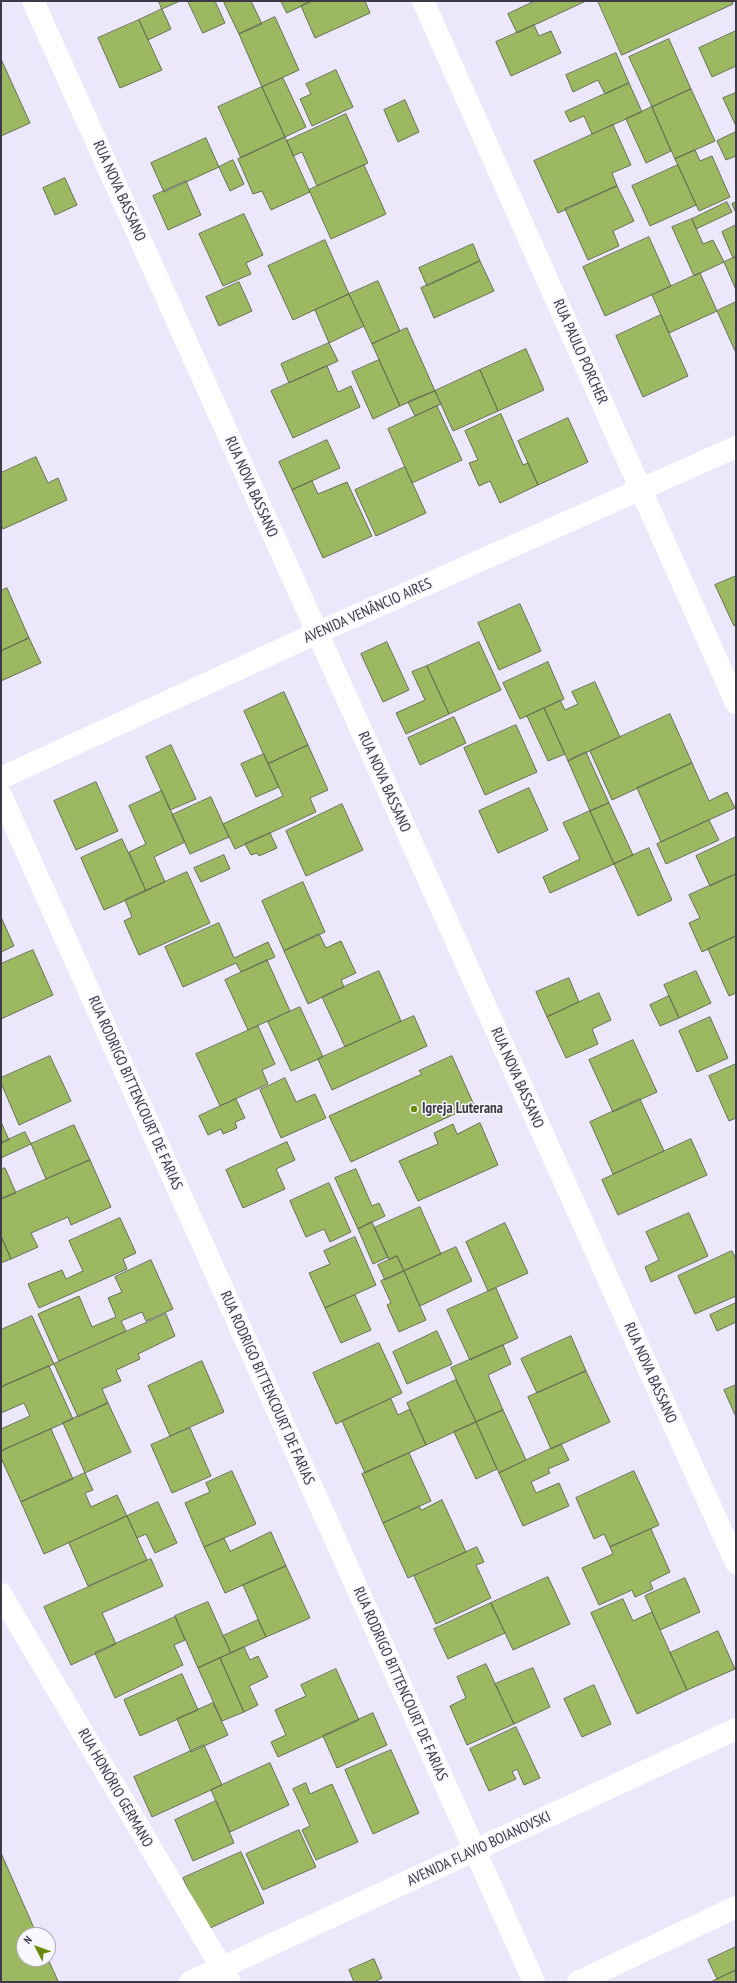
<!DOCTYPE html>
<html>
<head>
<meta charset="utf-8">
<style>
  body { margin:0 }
  #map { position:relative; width:737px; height:1983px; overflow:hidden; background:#ede7fc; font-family:"PT Sans Narrow",sans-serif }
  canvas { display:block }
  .frame { position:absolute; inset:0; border:2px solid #3d3947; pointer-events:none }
  .north { position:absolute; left:16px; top:1927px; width:40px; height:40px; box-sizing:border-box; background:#f9f7fe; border:1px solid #aeabb5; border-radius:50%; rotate:311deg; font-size:11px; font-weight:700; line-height:16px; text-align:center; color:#3d3947 }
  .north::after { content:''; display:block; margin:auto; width:14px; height:18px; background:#6b8a07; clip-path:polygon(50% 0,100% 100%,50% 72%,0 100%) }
</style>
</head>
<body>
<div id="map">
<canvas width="737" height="1983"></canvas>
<div class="frame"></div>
<div class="north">N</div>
</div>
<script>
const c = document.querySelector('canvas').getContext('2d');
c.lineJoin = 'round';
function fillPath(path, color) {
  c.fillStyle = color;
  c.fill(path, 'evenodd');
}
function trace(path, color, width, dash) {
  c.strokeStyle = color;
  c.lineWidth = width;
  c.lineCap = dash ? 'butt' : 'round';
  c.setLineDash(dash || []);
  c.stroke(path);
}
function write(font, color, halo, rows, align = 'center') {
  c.font = font + ' "PT Sans Narrow",sans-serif';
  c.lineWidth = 3;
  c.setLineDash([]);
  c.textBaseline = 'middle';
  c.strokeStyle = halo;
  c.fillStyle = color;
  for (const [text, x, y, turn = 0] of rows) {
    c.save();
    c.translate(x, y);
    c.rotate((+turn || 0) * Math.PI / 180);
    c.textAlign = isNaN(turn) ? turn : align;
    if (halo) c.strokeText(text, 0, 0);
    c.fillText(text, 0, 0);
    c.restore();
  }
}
const building = new Path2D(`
  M159,1H180L162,9Z
  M188,1H215L225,23L203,33Z
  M227,1H251L262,24L239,34L224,3Z
  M281,1H312L287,13Z
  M312,1H365L370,13L315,38L301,6Z
  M535,1H586L517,33L508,14Z
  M598,1H732L733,4L622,55Z
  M162,9L171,29L148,40L139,20Z
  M275,17L299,70L262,87L239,34Z
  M139,20L162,70L120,88L98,38Z
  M534,25L539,36L551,31L561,53L511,76L496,42Z
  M736,31V66L712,77L699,48Z
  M669,39L691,89L652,107L629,57Z
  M616,53L629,83L605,94L598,80L573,92L566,75Z
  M1,59L30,123L1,136Z
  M336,70L353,107L312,126L300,99L311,94L306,84Z
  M283,78L306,127L285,137L262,87Z
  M629,83L642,112L592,134L584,116L570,122L565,112Z
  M262,87L285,137L241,158L218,107Z
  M691,89L715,141L675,159L652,107Z
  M736,93V126L723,98Z
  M405,100L419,132L398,142L384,110Z
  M652,107L671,151L646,163L626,119Z
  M346,114L368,163L317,186L302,152L293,156L287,141Z
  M613,125L631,165L612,173L617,186L558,213L534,161Z
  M736,132V156L726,160L717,141Z
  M285,137L310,192L271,210L262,191L253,194L238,159Z
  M206,138L219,167L164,192L151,163Z
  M695,150L700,161L712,156L730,197L699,211L675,159Z
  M233,160L244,184L230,191L219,167Z
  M364,165L386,214L331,239L309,190Z
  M678,165L696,205L650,226L632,186Z
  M65,178L77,205L55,215L43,188Z
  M186,181L201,215L168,230L153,196Z
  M617,186L634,221L613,231L619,246L588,260L565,209Z
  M727,202L732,212L696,229L692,219Z
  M736,202V213L732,204Z
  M244,214L263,255L246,263L251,274L223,286L199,234Z
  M692,219L703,244L713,240L724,262L694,276L672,227Z
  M736,225V257L733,258L722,232Z
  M649,237L671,286L605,316L583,267Z
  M325,240L349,294L293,320L268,266Z
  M473,244L480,261L427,286L419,268Z
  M736,257V290L724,262Z
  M480,261L494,291L434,318L421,288Z
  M700,273L717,311L669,333L652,295Z
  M378,281L400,331L372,344L349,294Z
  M239,282L252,311L219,326L206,297Z
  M349,294L364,326L329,343L315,310Z
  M736,302V353L717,311Z
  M661,315L688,376L643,397L616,336Z
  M407,328L435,391L400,406L372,344Z
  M329,343L338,361L289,383L281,364Z
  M526,349L544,390L498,411L480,370Z
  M379,360L400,406L373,419L352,372Z
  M327,366L338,392L351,386L360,407L293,438L271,391Z
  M480,370L498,411L453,431L435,391Z
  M435,391L441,404L415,416L408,402Z
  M437,406L462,460L412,483L388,429Z
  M501,414L523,465L528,463L538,485L500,503L490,481L479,486L469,463L478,460L465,431Z
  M568,418L588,462L538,485L518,441Z
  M327,440L340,468L292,490L279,462Z
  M36,457L48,483L58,478L67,500L3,529L1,524V473Z
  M405,467L426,513L376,536L355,490Z
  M312,481L318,494L347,482L372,536L323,558L292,490Z
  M736,576V625L734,626L715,585Z
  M7,588L29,638L1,651V591Z
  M520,604L541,651L499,670L478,623Z
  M29,638L41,663L1,681V651Z
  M387,642L409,690L383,702L361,654Z
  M479,642L501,690L449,714L427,666Z
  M548,662L564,699L520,719L503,683Z
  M427,666L449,714L406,734L396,713L425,700L412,672Z
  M595,682L620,737L568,761L544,708L560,700L565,710L578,704L572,692Z
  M284,692L308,745L268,764L244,711Z
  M544,708L565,754L548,761L527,716Z
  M670,714L692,763L612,800L590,751Z
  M454,717L466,743L420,765L408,738Z
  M516,725L537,772L485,795L464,748Z
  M171,745L196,799L170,810L146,757Z
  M308,745L328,790L310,798L316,812L235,849L223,824L283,796L268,764Z
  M586,752L609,803L590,811L568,761Z
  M264,754L279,787L256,797L241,764Z
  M692,763L709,801L727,792L735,808L661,842L637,788Z
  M96,782L118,831L76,850L54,801Z
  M529,788L548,830L498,853L479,811Z
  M162,791L185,842L154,857L165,882L146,891L129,852L146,844L129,806Z
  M211,797L229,837L190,854L172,815Z
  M609,803L633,855L614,864L590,811Z
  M342,804L363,850L306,876L286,831Z
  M590,811L614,864L550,893L543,877L580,859L563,823Z
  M709,820L719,840L666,864L657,844Z
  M270,833L277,848L259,856L257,853L251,855L245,844Z
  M736,837V874L710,886L696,856Z
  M122,839L146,891L104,910L81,858Z
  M649,848L672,900L638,916L614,864Z
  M224,855L230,869L201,882L194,868Z
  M187,872L210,923L139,955L124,921L132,917L125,900Z
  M736,874V936L702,952L689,923L700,918L689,895Z
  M303,882L325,932L284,951L262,901Z
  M1,917L14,946L1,952Z
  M219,923L234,958L268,942L275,957L241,972L236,963L183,987L165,947Z
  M319,934L326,948L341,941L356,973L341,980L344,987L308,1004L284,951Z
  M736,936V993L729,996L708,949Z
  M33,950L53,995L1,1019V964Z
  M267,960L290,1011L248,1030L225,980Z
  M379,971L401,1021L345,1047L322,997Z
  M696,971L711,1003L679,1018L664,985Z
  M569,978L579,1002L547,1017L536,992Z
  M599,993L611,1020L592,1029L598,1044L566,1058L547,1017Z
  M669,996L679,1018L660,1026L650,1005Z
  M300,1007L323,1057L291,1071L268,1022Z
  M414,1016L427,1046L332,1090L318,1059Z
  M710,1017L728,1058L697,1072L679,1031Z
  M258,1026L275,1064L262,1070L268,1084L220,1106L196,1054Z
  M633,1040L657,1092L613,1112L589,1060Z
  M50,1056L71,1101L19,1125L1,1083V1078Z
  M452,1056L474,1105L351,1162L329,1116L422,1074L419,1071Z
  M736,1064V1118L729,1121L709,1076Z
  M285,1078L296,1102L315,1094L326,1118L281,1138L260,1090Z
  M236,1099L245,1118L235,1122L237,1128L223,1134L221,1129L208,1135L199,1116Z
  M640,1099L664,1151L613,1174L590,1122Z
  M1,1122L9,1140L1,1143Z
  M480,1123L498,1165L418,1201L399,1161L438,1144L434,1133L453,1124L457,1134Z
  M74,1125L90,1160L46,1179L31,1144Z
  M25,1132L31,1144L1,1158V1143Z
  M691,1139L707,1175L618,1215L602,1180Z
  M287,1142L295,1160L276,1169L285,1189L243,1208L226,1170Z
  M90,1160L111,1207L71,1225L68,1217L31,1233L38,1247L11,1259L1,1236V1199Z
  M5,1168L16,1193L1,1199V1170Z
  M356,1169L372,1206L379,1203L385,1216L358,1229L335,1178Z
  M329,1183L351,1232L330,1242L324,1229L306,1237L290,1201Z
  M420,1207L441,1254L404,1271L397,1256L389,1260L374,1228Z
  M689,1213L708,1256L651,1282L645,1267L659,1260L646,1232Z
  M120,1218L136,1253L123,1259L127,1269L39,1308L28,1284L62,1270L66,1279L83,1271L69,1241Z
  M372,1222L388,1257L373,1264L358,1229Z
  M505,1223L528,1273L488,1291L466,1242Z
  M1,1236L11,1259L1,1263Z
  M355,1237L376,1285L325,1308L309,1273L330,1264L324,1251Z
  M456,1247L472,1281L420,1306L404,1271Z
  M732,1251L736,1259V1296L695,1314L678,1276Z
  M397,1256L404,1271L385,1280L378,1265Z
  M151,1260L173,1309L146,1321L142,1312L121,1321L126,1331L59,1361L38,1314L79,1296L92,1327L116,1317L108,1298L122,1292L115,1277Z
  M404,1271L426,1320L399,1332L387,1305L391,1303L381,1281Z
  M496,1288L518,1338L470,1360L447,1310Z
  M355,1295L371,1330L341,1343L325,1308Z
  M736,1303V1322L717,1331L710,1315Z
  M166,1314L175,1336L138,1354L140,1359L116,1370L121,1381L102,1389L108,1403L78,1417L54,1364Z
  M32,1316L54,1364L1,1387V1330Z
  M437,1331L452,1364L407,1384L393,1352Z
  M571,1336L586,1371L537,1393L521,1359Z
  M379,1343L402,1393L336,1424L313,1373Z
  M503,1345L511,1364L488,1375L503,1410L476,1422L451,1368Z
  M202,1361L224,1412L170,1436L148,1386Z
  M49,1366L73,1419L1,1451V1429L30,1416L24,1403L1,1413V1387Z
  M586,1371L610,1422L551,1449L528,1397Z
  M456,1380L476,1422L426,1445L407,1403Z
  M736,1385V1417L724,1390Z
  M391,1399L398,1415L410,1409L426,1445L365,1473L342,1421Z
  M108,1403L131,1452L85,1473L63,1423Z
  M503,1410L526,1460L499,1473L476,1422Z
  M476,1422L497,1469L476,1479L454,1432Z
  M190,1428L211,1476L172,1493L151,1445Z
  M51,1429L73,1479L21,1502L1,1458V1451Z
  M561,1444L569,1460L548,1469L550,1473L531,1482L536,1493L559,1483L569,1506L523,1526L499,1473Z
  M409,1453L431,1501L383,1523L362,1474Z
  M232,1471L256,1524L204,1547L185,1503L210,1492L206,1483Z
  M634,1471L659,1525L610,1547L604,1534L594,1539L576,1498Z
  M85,1473L93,1490L85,1493L91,1507L117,1495L127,1516L44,1554L21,1502Z
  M442,1500L466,1552L408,1578L383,1523L419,1506L421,1510Z
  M158,1502L177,1543L155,1553L146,1534L137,1538L127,1516Z
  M127,1516L147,1560L88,1586L69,1543Z
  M651,1529L670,1572L650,1582L653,1589L635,1597L632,1590L599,1605L582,1568L613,1554L610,1547Z
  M271,1532L286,1566L225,1593L204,1547L224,1538L230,1551Z
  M477,1547L484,1562L476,1565L491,1598L436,1624L414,1576Z
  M151,1559L163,1586L102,1613L116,1644L71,1665L44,1607Z
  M286,1566L310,1618L266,1637L243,1585Z
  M548,1577L570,1624L513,1650L491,1603Z
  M685,1578L700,1612L660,1630L645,1596Z
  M623,1599L633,1621L652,1612L687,1690L637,1714L591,1613Z
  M208,1602L231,1653L198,1668L175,1616Z
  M491,1603L505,1633L448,1659L434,1629Z
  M175,1617L185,1640L174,1645L183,1665L115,1698L95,1653Z
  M258,1620L266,1637L231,1653L223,1636Z
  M718,1631L735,1669L687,1690L670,1653Z
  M244,1647L250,1660L258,1656L268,1677L249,1686L258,1705L244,1712L220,1658Z
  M220,1658L244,1712L222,1721L198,1668Z
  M486,1664L514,1724L467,1745L450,1706L466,1698L457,1677Z
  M533,1668L550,1707L514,1724L495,1684Z
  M336,1669L359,1720L278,1757L271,1742L286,1735L275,1710L306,1696L301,1685Z
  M182,1674L198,1710L140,1736L124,1700Z
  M594,1685L611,1724L582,1737L564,1699Z
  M213,1703L228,1735L191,1752L177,1719Z
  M373,1713L387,1745L337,1768L323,1736Z
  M516,1727L540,1778L524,1785L517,1769L512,1772L516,1779L489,1791L470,1749Z
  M204,1745L222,1785L152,1817L134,1777Z
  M391,1750L419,1813L373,1834L345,1770Z
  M270,1763L289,1805L230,1832L211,1790Z
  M306,1783L310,1794L332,1784L358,1842L316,1860L302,1830L310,1826L293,1789Z
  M216,1801L234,1843L193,1861L175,1820Z
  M299,1830L316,1867L263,1890L246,1854Z
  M241,1852L264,1903L206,1930L183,1878Z
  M1,1853L37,1935H24V1959H48L58,1981L55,1982H1Z
  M736,1947V1970L717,1979L708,1960Z
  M374,1959L382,1978L374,1982H354L349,1970Z
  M736,1970V1982H711Z`);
fillPath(building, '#9cb861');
trace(building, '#657152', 1);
trace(new Path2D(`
  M33,1L736,1563
  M423,1L736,703
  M190,1982L221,1968`), '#fff', 22);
trace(new Path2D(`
  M1,778L317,633L736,447
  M1,795L534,1982
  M1,1594L230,1982
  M221,1968L736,1729
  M578,1982L736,1907`), '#fff', 22);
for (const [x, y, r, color] of [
  [414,1109,4,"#6b8a07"]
]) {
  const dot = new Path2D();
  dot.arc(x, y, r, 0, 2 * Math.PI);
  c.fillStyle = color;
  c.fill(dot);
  trace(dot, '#f9f7fe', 1.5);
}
write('15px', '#3d3947', '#f9f7fe', [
  ["RUA NOVA BASSANO",119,191,66],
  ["RUA PAULO PORCHER",580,352,66],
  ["RUA NOVA BASSANO",251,487,66],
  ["AVENIDA VENÂNCIO AIRES",368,611,-24],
  ["RUA NOVA BASSANO",384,782,66],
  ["RUA NOVA BASSANO",517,1078,66],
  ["RUA RODRIGO BITTENCOURT DE FARIAS",135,1093,66],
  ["RUA NOVA BASSANO",650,1373,66],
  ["RUA RODRIGO BITTENCOURT DE FARIAS",267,1388,66],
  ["RUA RODRIGO BITTENCOURT DE FARIAS",400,1684,66],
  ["RUA HONÓRIO GERMANO",115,1788,60],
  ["AVENIDA FLAVIO BOIANOVSKI",479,1849,-25]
]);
write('bold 15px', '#3d3947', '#f9f7fe', [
  ["Igreja Luterana",422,1109]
], 'left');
</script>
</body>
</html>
